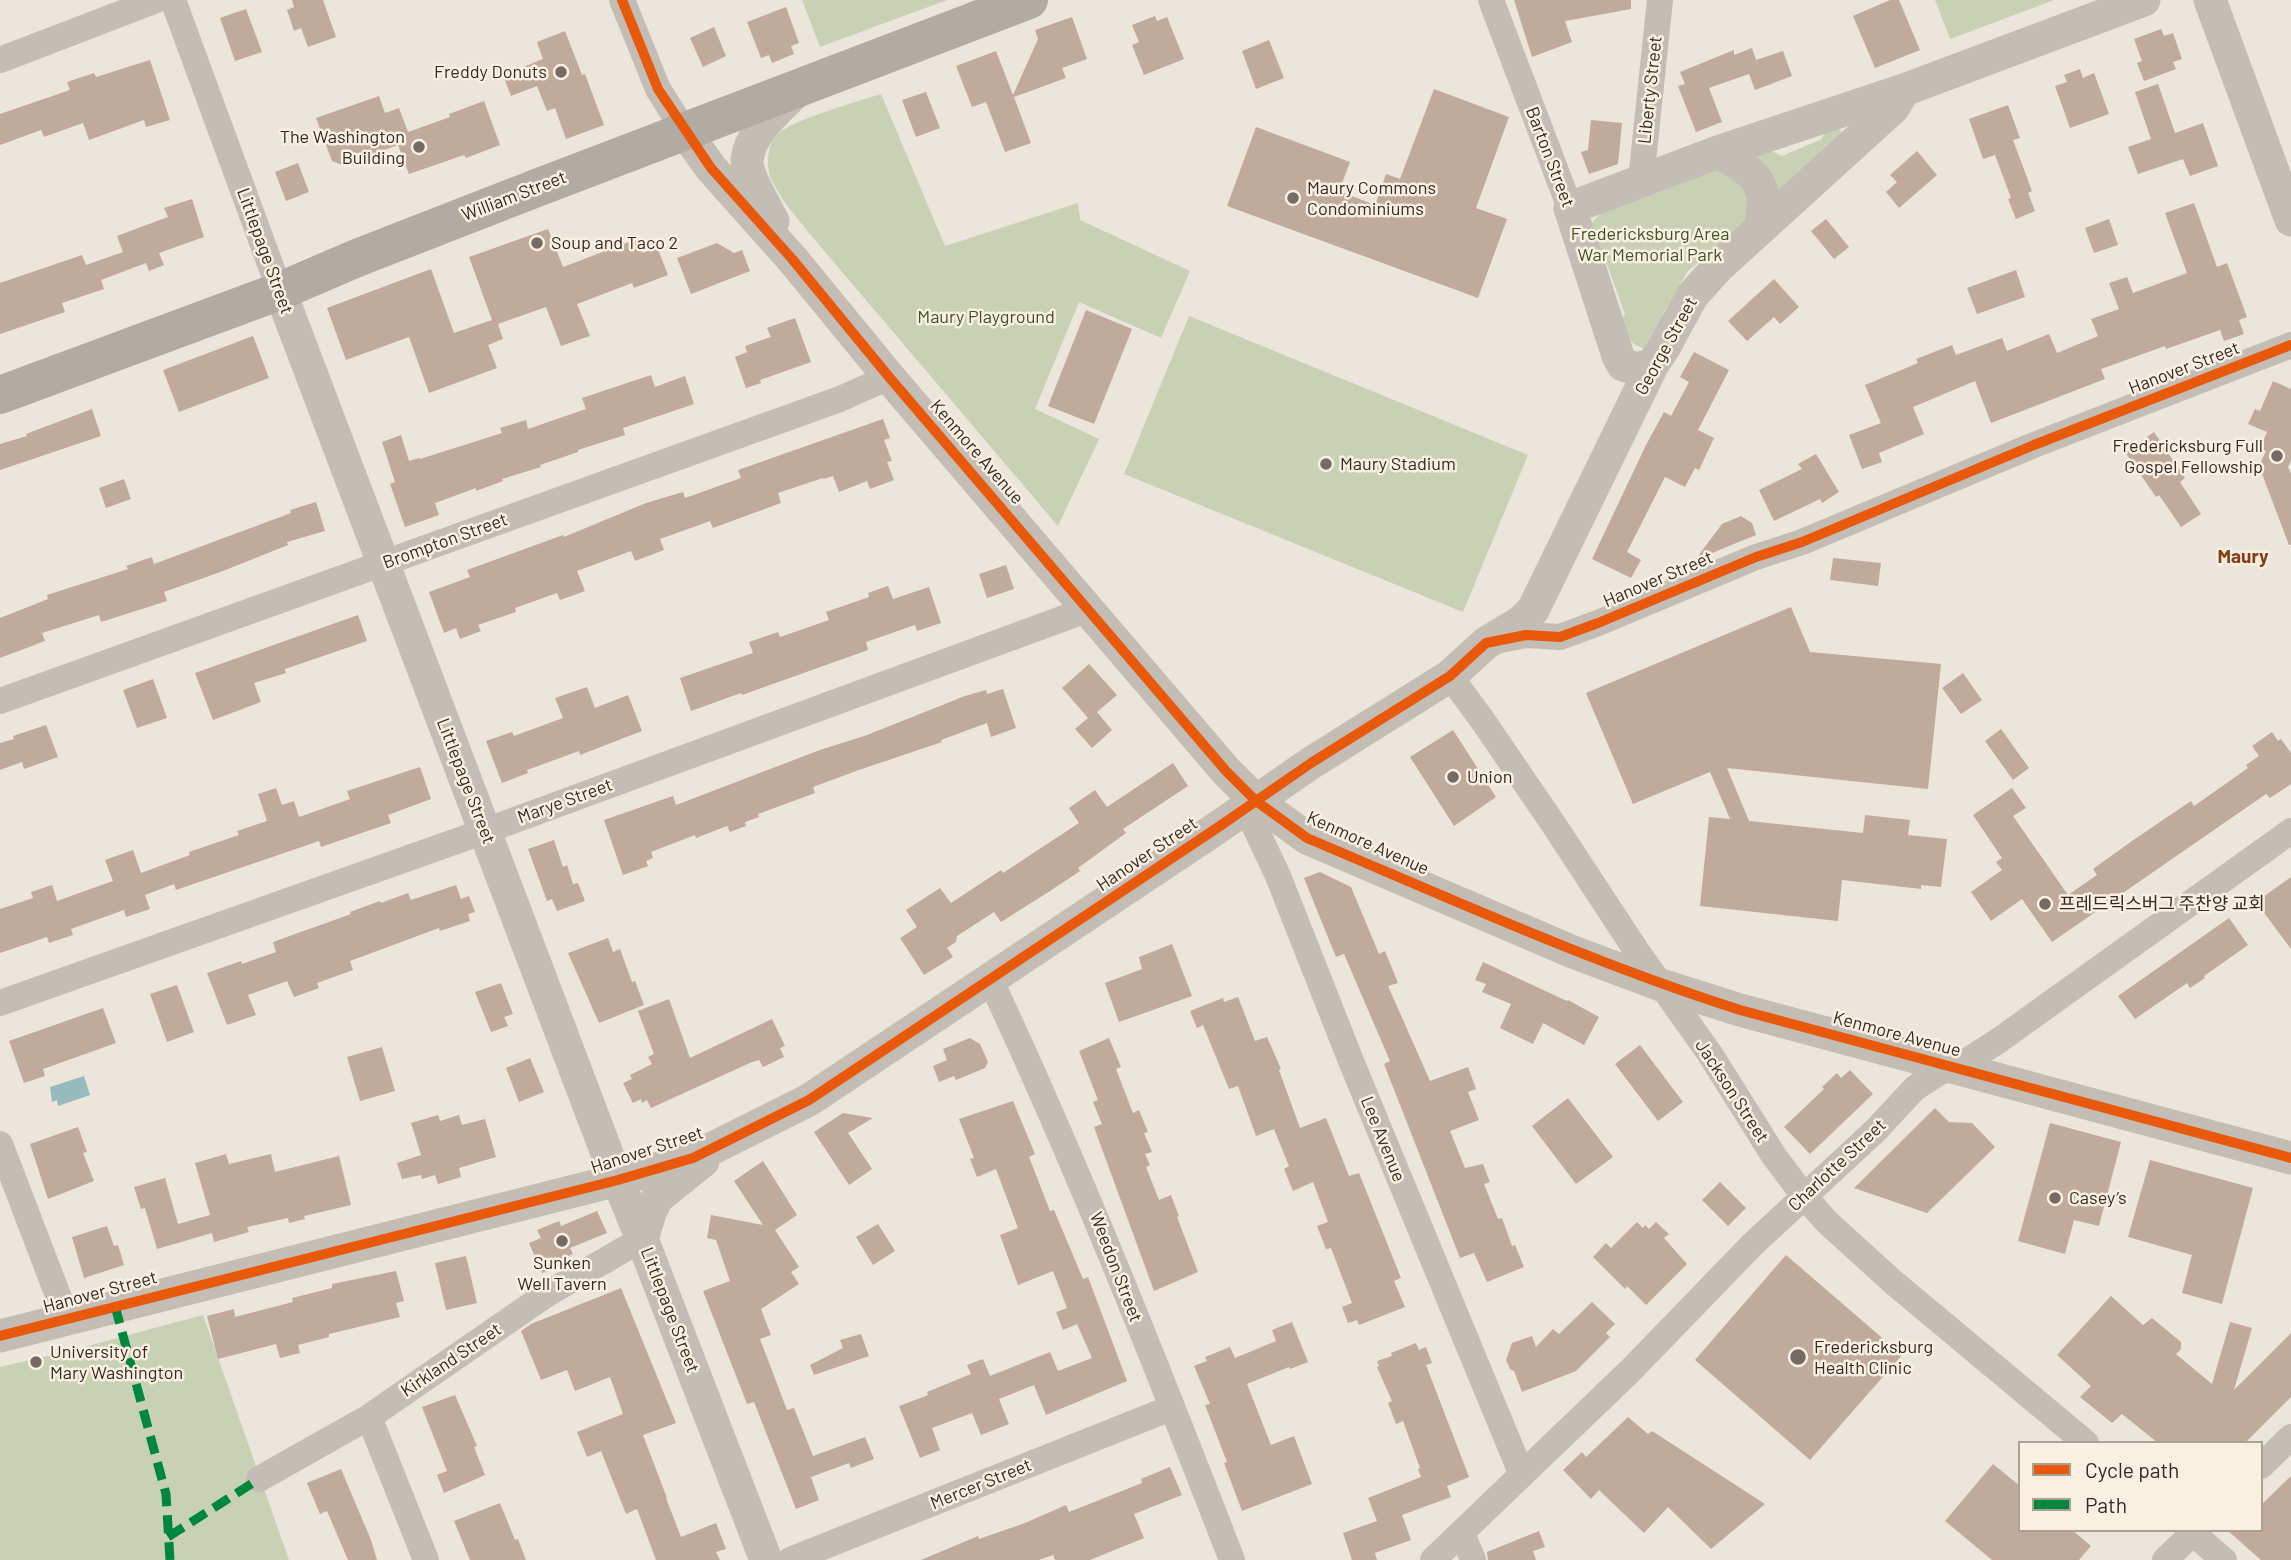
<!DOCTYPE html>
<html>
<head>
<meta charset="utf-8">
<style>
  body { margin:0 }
  #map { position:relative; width:2291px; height:1560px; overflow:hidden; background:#ebe5db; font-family:Barlow,sans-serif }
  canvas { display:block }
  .legend { position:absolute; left:2018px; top:1441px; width:245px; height:91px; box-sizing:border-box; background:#f9f0e1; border:2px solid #aaa195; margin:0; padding:9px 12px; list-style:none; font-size:21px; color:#332a24 }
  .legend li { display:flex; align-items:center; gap:14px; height:35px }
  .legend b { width:35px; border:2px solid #aaa195 }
</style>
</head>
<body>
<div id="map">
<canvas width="2291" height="1560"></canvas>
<ul class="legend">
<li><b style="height:9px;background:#e8590c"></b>Cycle path</li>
<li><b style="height:9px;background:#00873e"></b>Path</li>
</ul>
</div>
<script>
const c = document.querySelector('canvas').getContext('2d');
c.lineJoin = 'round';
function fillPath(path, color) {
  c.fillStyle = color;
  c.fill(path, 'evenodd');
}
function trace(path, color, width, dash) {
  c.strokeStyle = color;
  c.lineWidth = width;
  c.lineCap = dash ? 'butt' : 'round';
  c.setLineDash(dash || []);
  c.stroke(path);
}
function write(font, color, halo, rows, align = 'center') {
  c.font = font + ' Barlow,"Noto Sans KR",sans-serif';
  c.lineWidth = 5;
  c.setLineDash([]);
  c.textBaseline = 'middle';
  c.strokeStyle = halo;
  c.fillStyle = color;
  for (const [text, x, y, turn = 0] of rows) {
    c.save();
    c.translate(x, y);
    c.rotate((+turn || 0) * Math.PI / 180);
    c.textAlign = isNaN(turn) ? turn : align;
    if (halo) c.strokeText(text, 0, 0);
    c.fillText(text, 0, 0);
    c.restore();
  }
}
fillPath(new Path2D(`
  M802,0H947L820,47Z
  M1935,0H2054L1950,39Z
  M881,94L945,246L1078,203L1080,220L1190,271L1161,338L1079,302L1035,409L1099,439L1058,526L809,233C796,216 780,199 771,179C766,167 767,147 775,137C786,121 860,101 881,94Z
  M1839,126L1842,134L1780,201L1748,157L1767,149L1782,156L1822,139L1826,128Z
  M1718,168L1743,178L1754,215L1687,272L1663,314L1668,325L1647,349C1628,345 1628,337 1621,320L1625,314L1602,251L1592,246L1591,224L1601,213Z
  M1189,316L1528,455L1463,612L1124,474Z
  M203,1315L289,1560H0V1367L69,1351Z`), '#c9d1b4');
fillPath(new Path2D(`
  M84,1076L90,1095L58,1106L57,1100L52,1102L50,1087Z`), '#97babc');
fillPath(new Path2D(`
  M292,0H323L336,37L308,47L301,28L294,31L287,10L294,7Z
  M1514,0H1631V9L1565,21L1572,42L1532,57Z
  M1890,0H1899L1920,50L1875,68L1853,16Z
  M786,7L799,43L791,46L794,54L772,63L769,55L761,58L747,22Z
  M246,9L262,52L235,61L220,18Z
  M1155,16L1157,21L1167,17L1184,59L1144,75L1132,45L1139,42L1132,25Z
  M1072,17L1087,59L1062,68L1066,78L1014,97L1031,143L1005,152L986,102L972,107L956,66L996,51L1013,95L1038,39L1035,30Z
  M714,27L726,56L703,67L690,38Z
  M2161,29L2164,36L2173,33L2182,59L2173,62L2176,69L2144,81L2137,63L2142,61L2134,39Z
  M565,31L582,75L585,74L604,125L566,139L555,108L547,111L537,86L511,96L503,75L543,59L537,42Z
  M1269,40L1284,78L1256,89L1242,51Z
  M1752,48L1756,60L1783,51L1792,76L1755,90L1749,74L1709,88L1722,122L1696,132L1678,86L1685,84L1680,72L1734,50V55Z
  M150,60L170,120L146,127L144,120L89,140L83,123L44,137L41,130L0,145V114L70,90L67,82L94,73L96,77Z
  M2080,69L2083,78L2094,73L2109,114L2070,128L2055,86L2067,82L2064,75Z
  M2158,84L2175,133L2203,123L2218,166L2190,176L2183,159L2138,174L2128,147L2151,139L2135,92Z
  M1434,89L1509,117L1476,208L1507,219L1478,298L1227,206L1256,127L1350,162L1339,191L1375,205L1386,174L1400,179Z
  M926,92L940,128L916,137L902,100Z
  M379,96L385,113L399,108L408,132L450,117L449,114L484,101L500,145L466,158L464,155L409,174L398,145L342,165L332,161L316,118Z
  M2008,105L2020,138L2013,140L2032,191L2028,193L2035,211L2016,219L2008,199L2011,198L1995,155L1983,159L1969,119Z
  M1591,120L1622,123L1618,164L1589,174L1581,152L1588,150Z
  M1917,151L1937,175L1899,208L1886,192L1897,182L1890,175Z
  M298,163L309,192L286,201L275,172Z
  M192,199L204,237L159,253L164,265L149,271L146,263L101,280L104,289L62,303L65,312L0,334V283L82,255L86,265L123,252L117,236L168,217L164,208Z
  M2194,203L2217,267L2227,263L2247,317L2239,320L2244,334L2224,341L2220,330L2166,349L2165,346L2101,369L2105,379L1991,423L1975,381L1913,407L1924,434L1879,453L1882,462L1862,469L1849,435L1881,423L1865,385L1918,363L1916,359L1952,345L1956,355L2002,338L2007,351L2049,334L2057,353L2098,336L2091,319L2119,309L2109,283L2127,277L2133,293L2187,273L2165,213Z
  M1826,219L1849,247L1834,259L1811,231Z
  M2109,219L2118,245L2094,253L2085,228Z
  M548,229L563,267L637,239L643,253L657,247L668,275L634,288L632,283L577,304L590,336L561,346L546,307L498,324L503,339L488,345L497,368L429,393L409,337L346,360L327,308L431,269L454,333L492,320L469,257Z
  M717,243L734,253L742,250L750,271L691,294L677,258Z
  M2016,270L2025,297L1977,314L1967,288Z
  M1774,279L1799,307L1780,324L1774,317L1747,341L1728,321Z
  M1086,310L1132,329L1094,424L1048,406Z
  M795,318L811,362L760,380L761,383L746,388L735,357L747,352L745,346L771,337L767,328Z
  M253,336L269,378L179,412L163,370Z
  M1694,352L1729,370L1698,430L1714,438L1699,470L1695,468L1685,487L1665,477L1627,552L1641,560L1631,578L1592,559L1646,445L1664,412L1671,416L1689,382L1680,377Z
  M651,375L655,387L685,376L694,404L623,428L625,435L578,450V452L540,465L541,467L502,479L503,481L476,491V488L435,503L439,515L405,527L390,484L395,482L382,442L401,435L409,461L419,458L420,459L502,433L500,428L526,420L528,429L586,409L582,398Z
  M2273,381L2291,389V461L2288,467L2291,474V545H2289L2259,466L2266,451L2260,448L2267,432L2248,424L2255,409L2260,411Z
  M92,409L101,436L0,470V444L27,436L26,434Z
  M883,419L890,438L884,440L892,461L887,462L894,480L870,489L867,481L839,492L833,476L824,479L823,478L778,493L781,503L713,528L710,521L660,539L664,550L635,561L631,551L577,571L585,591L560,600L557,593L515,608L516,612L478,625L481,631L460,639L456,628L444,633L429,592L470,577L467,570L563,535L564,537L646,503L683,492L685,498L741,478L738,470Z
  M2154,432L2185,478L2180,482L2201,514L2181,527L2159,495L2156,497L2125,452Z
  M1816,454L1839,492L1822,503L1820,499L1774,521L1759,490L1802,469L1798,464Z
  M124,479L131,499L106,508L99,488Z
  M316,502L325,531L287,542L288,545L223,571L164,592L167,601L101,622L99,615L42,633L45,641L0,658V618L48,599L47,595L128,569L126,566L152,557L154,564L291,513L290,510Z
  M1741,516L1752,523L1756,535L1695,560L1722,524Z
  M1833,558L1881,563L1878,586L1830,580Z
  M1006,565L1014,589L987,598L979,574Z
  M888,586L893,599L929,587L941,623L917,631L915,625L866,642L868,650L742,695L741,693L691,711L680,678L753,653L749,642L778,632L780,637L829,620L826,612L869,597L868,593Z
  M1791,607L1810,652L1941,664L1928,789L1727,768L1749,821L1863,833L1865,815L1910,820L1908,835L1947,839L1941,887L1921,885V889L1842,880L1838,921L1700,906L1709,817L1730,819L1710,772L1633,804L1586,693Z
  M358,615L367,641L285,669L286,673L254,683L261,702L213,720L195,673Z
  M1089,664L1117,695L1097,712L1112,730L1092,748L1075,729L1088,718L1062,688Z
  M1963,673L1982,700L1961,714L1942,688Z
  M153,679L167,718L137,728L123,690Z
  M587,687L595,708L628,695L642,731L580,755L579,751L527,770L528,773L502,783L486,741L512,732L514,736L563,718L555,698Z
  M1003,689L1016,728L991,737L987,723L941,740L942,742L856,771L813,787L815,793L758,814L759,817L745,822L746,826L730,832L727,826L696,838L695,835L651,852L653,858L646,861L648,866L623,875L604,820L673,796L676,805L820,750L867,735L965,696L986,690L987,694Z
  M46,725L58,757L24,769L22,762L0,770V743L14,739L13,736Z
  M2001,729L2029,768L2013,780L1985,741Z
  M1453,730L1496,797L1454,826L1410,757Z
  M2272,732L2278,741L2281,739L2291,753V784L2270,798L2266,794L2052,942L2022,899L1991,921L1971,892L2002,870L1996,862L2002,858L1973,815L2012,788L2026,808L2013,816L2068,895L2097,875L2093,869L2132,841L2191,801L2194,806L2248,768L2246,765L2259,756L2252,746Z
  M1173,763L1188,786L1123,829L1126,833L1078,868L1080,871L1050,891L1001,922L994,912L957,936L956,942L947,948L953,957L924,975L900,938L917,927L906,910L940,888L951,903L1001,870L1003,873L1079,823L1069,808L1095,790L1107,807Z
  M420,767L431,799L388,815L391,823L321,847L319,841L176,890L174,884L145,895L150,909L126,917L124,910L71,929L73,935L49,943L47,937L0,953V909L33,898L31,892L52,885L57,901L113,881L105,860L133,850L141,873L190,855L189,852L239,835L237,831L267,821L258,794L276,788L282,805L294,801L299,817L350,799L347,791Z
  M554,840L563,867L567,865L573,884L578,883L585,901L557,911L552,899L547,901L528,849Z
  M1320,872L1351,887L1379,954L1385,951L1398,983L1388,986L1430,1081L1468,1067L1476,1089L1468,1092L1479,1120L1450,1131L1465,1168L1483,1164L1490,1182L1484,1184L1498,1219L1502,1218L1512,1246L1515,1245L1524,1267L1487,1282L1474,1253L1460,1258L1384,1064L1390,1061L1344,954L1336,957L1304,878Z
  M2291,877V949L2256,902Z
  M456,885L461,899L469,896L475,912L468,914L470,921L440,931L439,928L350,961L353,970L317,983L319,988L294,997L287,981L248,995L256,1015L227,1025L207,973L241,961L242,964L276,952L273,942L351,914L350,912L380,901L381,903L408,893L411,900Z
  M2229,918L2248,945L2204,976L2205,978L2190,988L2187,983L2135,1019L2118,996Z
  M608,938L613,952L620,949L632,982L635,981L644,1005L599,1023L568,953Z
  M1172,944L1192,996L1119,1022L1105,983L1142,969L1139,957Z
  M1483,962L1567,1001L1568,1000L1599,1017L1584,1045L1543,1023L1533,1044L1500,1028L1511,1004L1482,992L1486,984L1475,980Z
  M501,983L513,1014L504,1017L508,1026L491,1032L475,992Z
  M177,985L194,1032L167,1042L150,994Z
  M1238,997L1255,1041L1267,1037L1281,1069L1279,1070L1300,1128L1326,1118L1349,1176L1359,1173L1401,1278L1394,1281L1405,1307L1359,1325L1357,1320L1348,1323L1342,1307L1352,1303L1331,1248L1326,1249L1317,1226L1328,1222L1313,1182L1293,1191L1284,1169L1289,1166L1274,1129L1256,1136L1238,1086L1229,1089L1203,1025L1197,1028L1190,1011L1223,998L1224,1002Z
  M669,999L690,1058L772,1019L785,1046L780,1048L784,1057L763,1067L759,1060L752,1062L651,1108L647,1100L642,1103L641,1099L633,1103L623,1083L632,1079L630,1075L652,1064L648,1057L654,1054L638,1011Z
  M103,1008L116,1043L43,1069L45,1076L24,1083L9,1041Z
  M970,1038L980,1044L988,1062L985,1068L956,1080L954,1076L939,1082L933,1066L947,1060L943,1049Z
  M1109,1038L1121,1067L1116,1069L1133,1113L1139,1110L1148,1132L1144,1133L1152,1152L1145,1154L1150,1165L1146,1167L1159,1200L1171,1195L1179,1216L1177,1217L1198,1272L1154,1291L1094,1127L1102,1124L1093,1102L1098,1100L1079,1051Z
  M1640,1045L1683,1102L1658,1121L1615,1064Z
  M382,1047L395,1091L360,1101L347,1057Z
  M530,1058L544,1092L519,1102L506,1068Z
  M1850,1070L1873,1094L1810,1154L1784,1127L1824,1089L1822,1087L1837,1073L1841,1078Z
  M1568,1098L1613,1157L1576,1184L1532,1126Z
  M1013,1101L1035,1154L1029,1157L1050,1211L1054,1210L1083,1279L1088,1277L1127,1381L1046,1415L1034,1385L999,1399L1009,1424L981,1435L972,1413L932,1428L940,1450L920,1458L899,1406L928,1395L927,1392L971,1374L967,1365L983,1359L990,1376L1050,1352L1058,1371L1092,1358L1077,1324L1063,1330L1056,1312L1067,1308L1053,1271L1018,1285L1000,1235L1018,1228L996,1169L977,1177L970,1159L974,1158L959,1119Z
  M1935,1108L1949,1122L1972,1123L1995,1147L1927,1213L1854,1188Z
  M843,1113L873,1118L848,1133L872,1169L849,1185L814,1132Z
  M438,1115L440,1121L459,1115L462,1125L485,1119L496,1157L459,1168L461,1177L438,1184L435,1175L422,1179L421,1175L402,1179L397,1163L421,1155L411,1123Z
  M2050,1123L2121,1142L2099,1226L2074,1220L2065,1254L2018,1241Z
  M78,1127L87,1152L83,1153L94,1181L48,1199L30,1144Z
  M226,1154L229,1164L271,1154L275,1172L339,1156L351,1205L304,1216L305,1219L289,1223L288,1218L247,1227L249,1232L214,1242L212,1233L157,1249L145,1208L141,1209L134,1187L165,1178L178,1224L210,1215L195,1163Z
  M2150,1160L2253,1188L2222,1304L2182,1293L2192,1255L2128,1237Z
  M763,1161L797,1215L775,1230L799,1267L791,1272L799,1284L761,1309L771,1335L760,1339L787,1410L794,1408L813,1456L865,1437L874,1459L851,1468L849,1463L811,1477L819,1500L796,1509L754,1402L747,1404L703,1291L730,1281L716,1240L707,1238L711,1215L763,1225L734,1181Z
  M1720,1182L1746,1208L1728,1226L1702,1200Z
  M597,1211L607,1233L570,1248L573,1254L559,1260L562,1265L542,1273L529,1243L541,1238L537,1230L559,1221L561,1226Z
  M1637,1222L1643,1228L1645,1225L1649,1229L1656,1222L1669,1234L1664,1238L1687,1264L1646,1305L1627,1286L1625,1289L1593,1257L1606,1243L1611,1248Z
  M878,1224L895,1251L873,1265L856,1237Z
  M107,1226L114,1246L118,1245L124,1265L84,1278L72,1237Z
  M1786,1255L1902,1355L1810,1460L1695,1360Z
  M466,1256L477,1303L446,1310L435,1263Z
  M396,1271L404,1301L396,1303L400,1317L329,1334V1337L298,1345L300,1353L280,1358L276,1344L218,1359L207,1316L234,1309L235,1317L293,1302L292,1298L332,1288V1284Z
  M621,1288L676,1423L643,1435L667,1498H666L681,1537L716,1523L726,1549L716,1552L720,1560H656L637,1509L626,1514L601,1451L587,1457L577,1432L623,1414L610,1377L575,1391L567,1370L541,1380L521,1331L531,1324Z
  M2111,1296L2143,1325L2152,1318L2181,1342V1349L2176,1354L2212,1384L2230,1322L2252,1328L2234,1390L2291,1333V1397L2245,1443H2158L2122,1414L2112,1423L2080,1397L2091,1386L2057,1355Z
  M1592,1302L1615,1324L1606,1333L1610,1337L1576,1371L1522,1392L1514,1371L1510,1369L1506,1360L1512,1343L1532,1336L1536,1347L1553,1329L1559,1334Z
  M1292,1322L1308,1362L1290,1369L1289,1367L1247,1384L1271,1445L1294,1436L1312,1484L1242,1511L1224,1463L1227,1462L1205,1405L1210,1404L1194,1366L1207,1361L1205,1357L1230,1347L1235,1358L1276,1341L1272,1330Z
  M861,1334L869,1356L814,1375L810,1365L843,1348L840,1340Z
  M1416,1343L1419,1350L1426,1347L1432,1363L1426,1365L1469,1477L1447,1486L1451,1497L1402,1515L1411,1540L1375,1553L1377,1560H1352L1343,1533L1377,1521L1368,1498L1421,1477L1418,1469L1420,1468L1403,1421L1396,1424L1388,1403L1392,1401L1377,1367L1379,1366L1377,1361L1392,1356L1391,1353Z
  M455,1395L477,1446L474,1447L485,1475L444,1493L437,1475L447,1471L422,1407Z
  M1628,1417L1648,1434L1652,1431L1765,1504L1711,1549L1668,1507L1644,1533L1599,1490L1591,1499L1563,1470L1582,1452L1586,1457Z
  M1993,1464L2020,1486V1530H2072L2091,1546L2079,1560H1992L1945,1521Z
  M1170,1467L1182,1495L1134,1514L1144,1538L1090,1560H1055L1053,1555L1039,1560H921L978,1536L979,1539L1025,1523L1066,1505L1069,1512L1142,1483L1141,1479Z
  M341,1469L371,1540L377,1560H348L327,1511L320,1514L307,1483Z
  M2291,1476V1560H2261L2227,1530H2261V1505Z
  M500,1503L515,1540L518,1539L526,1560H470L454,1521Z
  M1539,1531L1545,1547L1533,1551L1536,1560H1488L1487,1552Z`), '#c0aa9c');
trace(new Path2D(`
  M173,0L280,291
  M622,0L658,89L685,132
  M1491,0L1570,208
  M0,60L156,0
  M1641,180L1660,0
  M1495,641L1526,635L1560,637L1598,623L1756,557L1802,542L2034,445L2291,345
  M1450,676L1483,721L1554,825L1636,950L1710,1054L1774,1156L1804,1196L1827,1222L1893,1282L2086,1443
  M0,701L840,399L889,377
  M1256,801L1253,823L1278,876L1351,1061L1522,1475
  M990,979C1079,1169 1156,1364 1232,1560
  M0,1003L485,831L1089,609
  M0,1144L67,1319
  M369,1417L426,1560
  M2261,1466L2291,1437
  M259,1479L369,1417L547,1294L642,1239
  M2189,1530L2224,1560
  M1462,1533L1473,1560
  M790,1560L1171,1408
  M1433,1560L1630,1371L1753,1244L1876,1130L1915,1088L1938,1073L1970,1059L1998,1041L2291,831
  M2165,1560L2196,1530`), '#c3bdb5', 26);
trace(new Path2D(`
  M2210,0L2291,220
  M685,132L711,168L793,260L889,377L1226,771L1256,801L1307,838L1573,952L1661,985L1740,1010L2291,1158
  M1718,152C1756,173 1770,182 1760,228
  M773,221C766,208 746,174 747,160C750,131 780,108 799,89
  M280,291L608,1156L642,1239L766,1560
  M1653,364L1638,369L1623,365L1618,356L1570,208L1718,152L1904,90L2144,0
  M642,1239L651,1210L658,1197L703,1161
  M0,1336L618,1180L693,1158L809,1100L1217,828L1311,763L1450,676L1486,643L1521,622L1533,610L1653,364L1665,346L1692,296L1718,267L1894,107L1904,90`), '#c3bdb5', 33);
trace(new Path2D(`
  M0,395L280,291L357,258L534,189L1029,0`), '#b2aba4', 38);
trace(new Path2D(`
  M115,1306L166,1494L170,1560
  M168,1537L259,1479`), '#00873e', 9, [18, 9]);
trace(new Path2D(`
  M622,0L658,89L711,168L793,260L889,377L1226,771L1256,801L1307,838C1451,899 1592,963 1740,1010L2291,1158
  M0,1336L618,1180L693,1158L809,1100L1217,828L1311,763L1450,676L1486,643L1526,635L1560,637L1598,623L1756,557L1802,542L2034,445L2291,345`), '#e8590c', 10);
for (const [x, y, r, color] of [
  [561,72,7,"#736b64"],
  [419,147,7,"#736b64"],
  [1293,198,7,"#736b64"],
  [537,243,7,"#736b64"],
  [2277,456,7,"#736b64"],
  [1326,464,7,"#736b64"],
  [1453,777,7,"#736b64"],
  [2045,904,7,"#736b64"],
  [2055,1198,7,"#736b64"],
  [562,1241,7,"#736b64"],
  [1798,1357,9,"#736b64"],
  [36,1362,7,"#736b64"]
]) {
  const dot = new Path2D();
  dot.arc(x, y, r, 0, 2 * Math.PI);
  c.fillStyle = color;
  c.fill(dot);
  trace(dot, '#f9f0e1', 2.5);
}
write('18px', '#332a24', '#f9f0e1', [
  ["Freddy Donuts",547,72,"right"],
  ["The Washington",405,137,"right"],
  ["Building",405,158,"right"],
  ["Maury Commons",1307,188],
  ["Condominiums",1307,209],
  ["Soup and Taco 2",551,243],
  ["Fredericksburg Full",2263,446,"right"],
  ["Gospel Fellowship",2263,467,"right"],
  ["Maury Stadium",1340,464],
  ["Union",1467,777],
  ["프레드릭스버그 주찬양 교회",2059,904],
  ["Casey’s",2069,1198],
  ["Sunken",562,1263,"center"],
  ["Well Tavern",562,1284,"center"],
  ["Fredericksburg",1814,1347],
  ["Health Clinic",1814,1368],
  ["University of",50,1352],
  ["Mary Washington",50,1373]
], 'left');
write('18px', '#332a24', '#f9f0e1', [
  ["Liberty Street",1650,90,-84],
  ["Barton Street",1550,157,69],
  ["William Street",514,196,-21],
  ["Littlepage Street",265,251,70],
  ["George Street",1666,346,-61],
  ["Hanover Street",2184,368,-21],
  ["Kenmore Avenue",977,452,49],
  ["Brompton Street",445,541,-20],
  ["Hanover Street",1658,579,-23],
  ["Littlepage Street",466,781,69],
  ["Marye Street",565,801,-20],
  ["Kenmore Avenue",1368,843,24],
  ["Hanover Street",1147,854,-34],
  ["Kenmore Avenue",1897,1034,15],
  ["Jackson Street",1732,1091,57],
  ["Lee Avenue",1383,1139,68],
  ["Hanover Street",647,1150,-18],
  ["Charlotte Street",1837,1165,-43],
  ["Weedon Street",1116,1267,69],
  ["Hanover Street",100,1292,-15],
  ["Littlepage Street",670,1310,69],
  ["Kirkland Street",451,1360,-34],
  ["Mercer Street",981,1484,-22]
]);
write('18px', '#3e5227', '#f9f0e1', [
  ["Fredericksburg Area",1650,234],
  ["War Memorial Park",1650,255],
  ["Maury Playground",986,317]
]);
write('bold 19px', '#853d1a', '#f9f0e1', [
  ["Maury",2243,557]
]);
</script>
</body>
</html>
